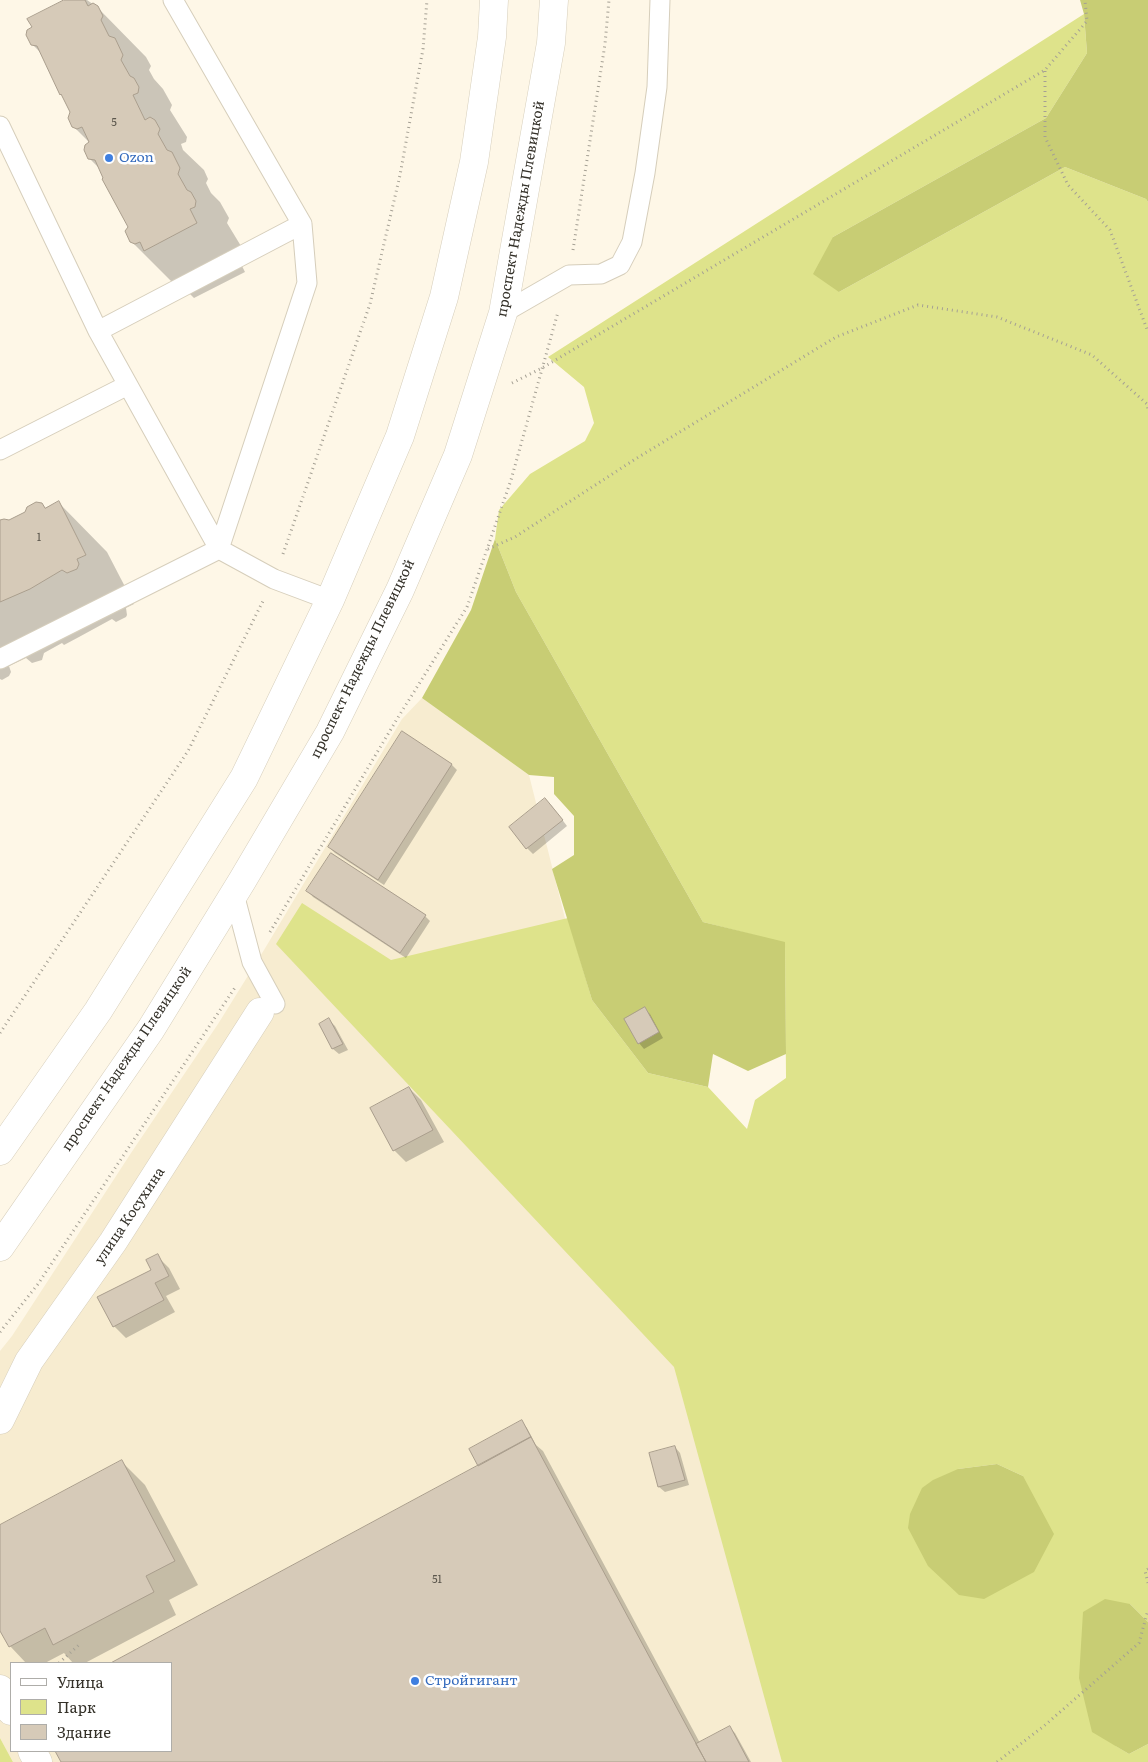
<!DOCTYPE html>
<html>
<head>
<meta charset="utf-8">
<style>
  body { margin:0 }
  #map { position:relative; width:1148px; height:1762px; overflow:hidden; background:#fef7e7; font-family:Literata,serif }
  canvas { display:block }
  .legend { position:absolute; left:10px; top:1662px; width:162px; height:90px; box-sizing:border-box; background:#fff; border:1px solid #aeada9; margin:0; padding:6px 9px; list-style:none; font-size:15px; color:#343129 }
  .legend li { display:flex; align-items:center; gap:10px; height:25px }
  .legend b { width:25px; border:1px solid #aeada9 }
</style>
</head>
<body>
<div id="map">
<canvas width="1148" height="1762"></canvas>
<ul class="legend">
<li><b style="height:6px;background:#fff"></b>Улица</li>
<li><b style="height:14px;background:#dee38b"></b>Парк</li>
<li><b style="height:14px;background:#d6cab8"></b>Здание</li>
</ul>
</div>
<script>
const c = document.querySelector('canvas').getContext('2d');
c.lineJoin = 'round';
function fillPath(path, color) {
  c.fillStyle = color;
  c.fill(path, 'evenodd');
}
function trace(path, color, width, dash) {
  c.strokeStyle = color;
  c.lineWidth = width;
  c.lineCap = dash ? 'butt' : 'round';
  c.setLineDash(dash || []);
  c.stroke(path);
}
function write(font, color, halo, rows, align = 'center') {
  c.font = font + ' Literata,serif';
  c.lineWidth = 5;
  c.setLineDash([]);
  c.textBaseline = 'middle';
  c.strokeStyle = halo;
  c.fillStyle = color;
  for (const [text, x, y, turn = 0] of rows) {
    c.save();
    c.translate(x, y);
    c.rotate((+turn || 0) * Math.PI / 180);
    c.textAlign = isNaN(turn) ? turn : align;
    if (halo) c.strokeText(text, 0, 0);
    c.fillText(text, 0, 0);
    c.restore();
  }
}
fillPath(new Path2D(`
  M422,698L529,775L691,1420L869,1762H13L0,1738V1351L12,1336L131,1153L218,1024L264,950L402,719ZM11,1663H171V1751H11Z`), '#f7ecd0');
fillPath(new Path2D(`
  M1084,14L1087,53L1046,118L833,237L839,292L1065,167L1146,199L1148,202V1622L1130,1604L1116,1746L1129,1754L1148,1744V1762H782L674,1367L276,944L302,903L391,960L568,918L592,1000L648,1073L708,1087L747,1129L755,1100L786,1078L785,943L703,922L516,592L495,539L499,510L530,474L585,441L594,423L584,387L548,357ZM997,1464L1023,1476L958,1469Z
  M0,1738L13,1762H0Z`), '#dee38b');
fillPath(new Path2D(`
  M1080,0H1148V202L1146,199L1065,167L839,292L813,274L833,237L1046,118L1087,53L1084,14Z
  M495,539L516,592L703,922L785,942L786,1054L748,1071L713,1054L708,1087L648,1073L592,1000L552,869L574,855V816L554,794V777L529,775L422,698L471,610Z
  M997,1464L1023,1476L1054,1534L1034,1572L984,1599L959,1595L928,1566L908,1528L910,1514L922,1488L933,1480L958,1469Z
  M1105,1599L1130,1604L1148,1622V1744L1129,1754L1092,1732L1079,1678L1083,1612Z`), '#c8cd74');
fillPath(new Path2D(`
  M67,0H87L97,7L146,57L151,66L149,70L154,79L163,89L172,105L170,110L187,137L186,142L181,144L183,150L204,170L208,179L206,183L211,193L220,202L229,218L227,223L244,251L238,258L245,272L194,298L187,291L180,290L131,241L130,227L101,170L89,158L90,143L73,126L72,112L65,99L61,94L42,54L32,44Z
  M59,503L107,552L134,604L126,608L127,615L126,617L116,622L112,619L79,637L64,645L62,643L44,653L42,660L32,663L26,658L9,666L11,672L9,676L2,680L0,679V522H9L42,504L46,509Z
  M403,733L452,765L457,770L384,885L335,853L329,847Z
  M551,805L567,826L533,854L527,848Z
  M308,891L425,916L430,921L406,958L313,897Z
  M644,1009L650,1014L663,1038L644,1049L639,1043Z
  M329,1020L335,1026L348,1050L339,1054L333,1049L320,1025Z
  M409,1088L421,1100L444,1142L406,1162L394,1150Z
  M157,1256L169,1268L180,1289L166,1296L175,1312L126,1338L114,1326L153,1270Z
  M522,1422L527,1428L536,1445L543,1451L700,1743L729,1727L735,1733L751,1762H63L57,1751H171V1663H114L480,1466Z
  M675,1447L680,1453L689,1485L665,1492L659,1487Z
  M122,1462L145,1485L198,1585L169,1600L176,1615L85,1663H73L64,1653L45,1663H26L10,1646L0,1628V1526Z`), '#0003');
const building = new Path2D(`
  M64,0H85L88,6L93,3L98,6L103,16L101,20L109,36L115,38L123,55L121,60L130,76L134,78L139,87L138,93L133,95L145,120L150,117L155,120L160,129L158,134L167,150L172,152L180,168L178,174L187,190L191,192L196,201L195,207L190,209L197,223L144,251L140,242L135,244L130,242L125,231L128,227L102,179L103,178L95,160L88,159L84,150L85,145L89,142L82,127L77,129L72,127L68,118L70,112L61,94L60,95L37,46L31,45L26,35L27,30L32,27L27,19Z
  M59,501L86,555L77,559L79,564L77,569L67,573L62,570L30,589L0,602V520L4,519L9,520L25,512L27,507L36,502L42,503L45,508Z
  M402,731L452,764L378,880L328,847Z
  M545,798L563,820L526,849L509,827Z
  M331,853L426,915L400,953L306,891Z
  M645,1007L659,1032L638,1044L624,1019Z
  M329,1018L343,1044L332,1049L319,1024Z
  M409,1087L433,1130L393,1151L370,1108Z
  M158,1254L169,1276L155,1283L164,1300L113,1327L97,1297L151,1270L146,1260Z
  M522,1420L531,1437L478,1466L469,1449Z
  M531,1437L706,1762H61L55,1751H171V1663H111Z
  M675,1446L685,1480L658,1487L649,1453Z
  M122,1460L175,1561L146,1576L154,1592L53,1645L45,1628L9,1647L0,1631V1525Z
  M730,1726L749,1762H706L696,1744Z`);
fillPath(building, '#d6cab8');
trace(building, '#aa9e8d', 1);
const lane = new Path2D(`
  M0,126L98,331L219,549L274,579L330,600
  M503,313L569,275L601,274L620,265L632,242L645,173L657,87L660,0
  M98,331L302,224L173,0
  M0,450L128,385
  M0,659L219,549L307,283L302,224
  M234,894L252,962L275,1004`);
const street = new Path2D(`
  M0,1420L29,1361L113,1242L260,1012
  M0,1689L11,1711
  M32,1751L38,1762`);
const secondary = new Path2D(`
  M0,1151L98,1011L244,778L330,600L400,436L444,297L474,162L492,37L494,0
  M0,1247L151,1029L242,881L330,732L400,590L458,455L503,313L551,43L554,0`);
trace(lane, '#d6cebb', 21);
trace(street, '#d6cebb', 29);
trace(secondary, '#d6cebb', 29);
trace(new Path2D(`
  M1045,71V137L1068,185L1110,230L1148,332
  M573,250L605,44L609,0
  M512,383L542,368L1045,70L1087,21L1085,0
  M488,549L515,537L637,458L836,337L918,305L997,317L1092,355L1147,404L1148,410
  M283,554L370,304L400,175L423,49L427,0
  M270,932L397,719L467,607L511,480L558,312
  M0,1033L188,751L263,601
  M0,1332L38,1284L236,986
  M1148,1569L1145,1571L1148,1583
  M59,1663L81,1643
  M997,1762L1044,1726L1139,1643L1148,1610`), '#a5a094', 3, [1, 4]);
trace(lane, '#fff', 19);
trace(street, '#fff', 28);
trace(secondary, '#fff', 28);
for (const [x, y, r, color] of [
  [109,158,5,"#3f7fe0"],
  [415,1681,5,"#3f7fe0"]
]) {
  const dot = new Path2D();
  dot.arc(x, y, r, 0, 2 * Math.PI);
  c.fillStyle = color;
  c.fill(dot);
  trace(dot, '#fff', 2);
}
write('11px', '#5c574d', null, [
  ["5",114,123],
  ["1",39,538],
  ["51",437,1580]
]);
write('14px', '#366cbe', '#fff', [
  ["Ozon",119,158],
  ["Стройгигант",425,1681]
], 'left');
write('14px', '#343129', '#fff', [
  ["проспект Надежды Плевицкой",521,209,-80],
  ["проспект Надежды Плевицкой",363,659,-64],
  ["проспект Надежды Плевицкой",127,1059,-56],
  ["улица Косухина",130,1216,-56]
]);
</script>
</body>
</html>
